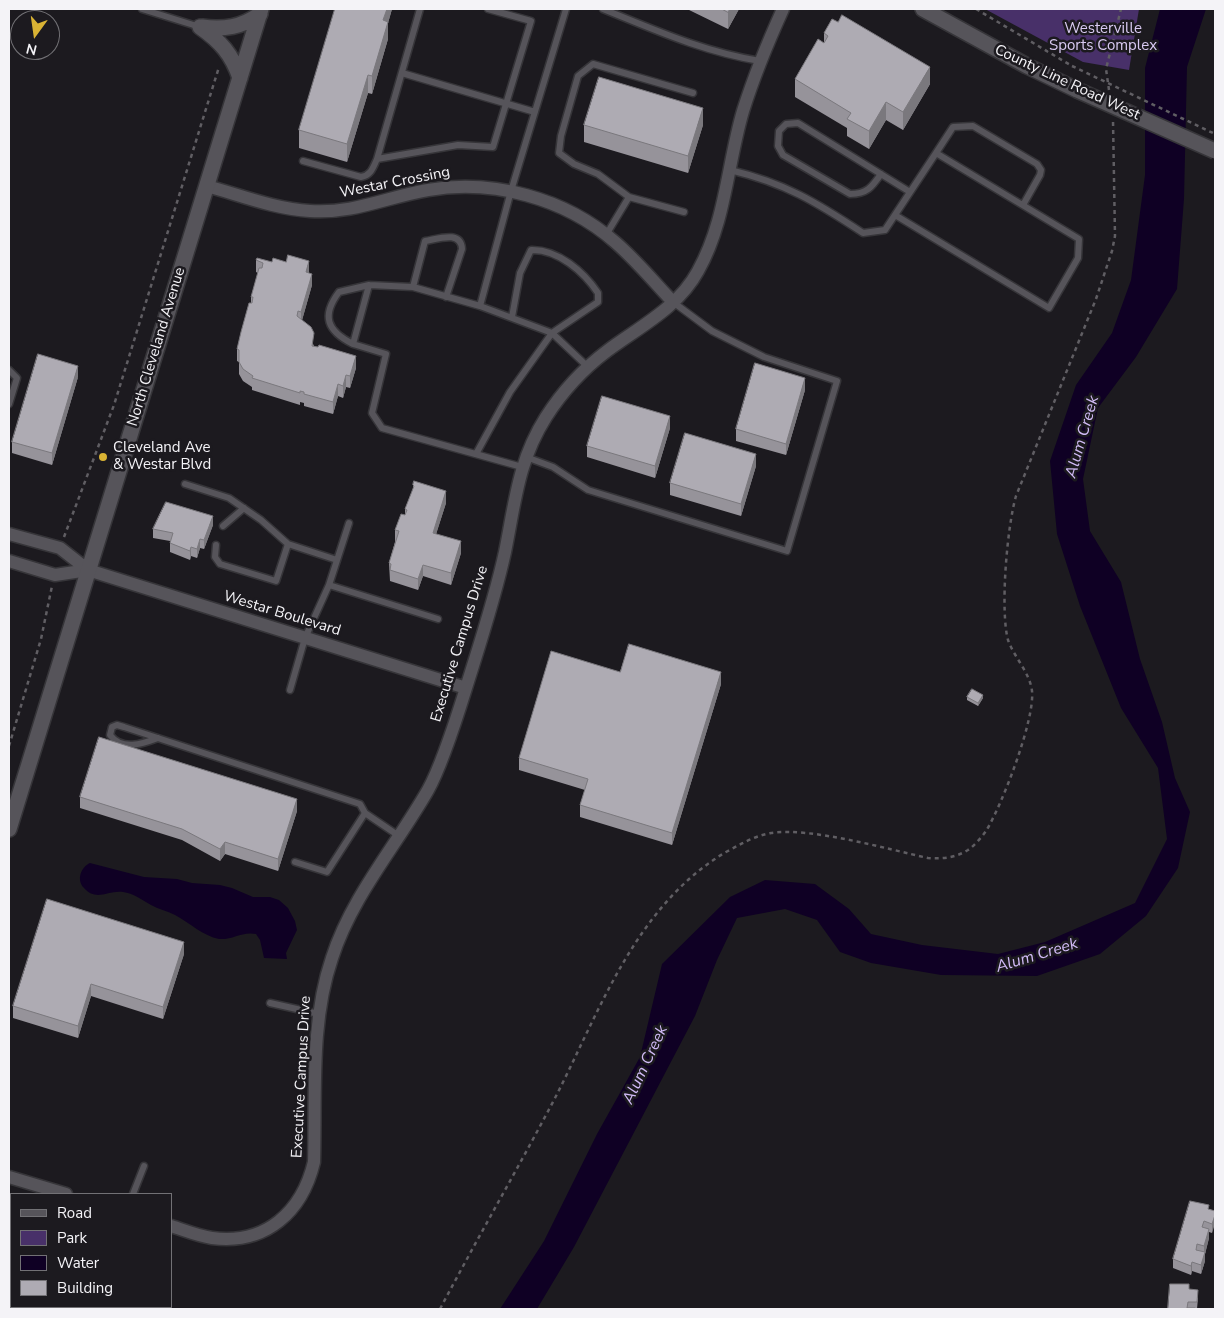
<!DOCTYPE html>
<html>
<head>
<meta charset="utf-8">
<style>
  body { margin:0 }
  #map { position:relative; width:1224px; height:1318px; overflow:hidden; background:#1c1a1f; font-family:"Nunito Sans",sans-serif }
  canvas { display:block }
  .frame { position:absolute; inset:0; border:10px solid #f4f3f7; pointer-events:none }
  .legend { position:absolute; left:10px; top:1193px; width:162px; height:115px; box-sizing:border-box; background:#1c1a1f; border:1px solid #727175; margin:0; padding:6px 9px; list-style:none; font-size:15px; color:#f4f3f7 }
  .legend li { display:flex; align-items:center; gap:10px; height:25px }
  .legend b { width:25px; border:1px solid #727175 }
  .north { position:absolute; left:10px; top:10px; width:50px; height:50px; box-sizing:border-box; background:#1c1a1f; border:1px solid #727175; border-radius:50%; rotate:194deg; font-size:14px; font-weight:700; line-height:20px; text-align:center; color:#f4f3f7 }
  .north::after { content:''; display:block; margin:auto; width:18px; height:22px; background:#d9b334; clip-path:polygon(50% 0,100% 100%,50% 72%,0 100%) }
</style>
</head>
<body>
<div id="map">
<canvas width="1224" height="1318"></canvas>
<div class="frame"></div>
<ul class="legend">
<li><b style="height:6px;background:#56545a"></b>Road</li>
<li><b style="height:14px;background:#483069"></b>Park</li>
<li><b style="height:14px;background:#0f0024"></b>Water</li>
<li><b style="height:14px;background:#aeabb3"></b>Building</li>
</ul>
<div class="north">N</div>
</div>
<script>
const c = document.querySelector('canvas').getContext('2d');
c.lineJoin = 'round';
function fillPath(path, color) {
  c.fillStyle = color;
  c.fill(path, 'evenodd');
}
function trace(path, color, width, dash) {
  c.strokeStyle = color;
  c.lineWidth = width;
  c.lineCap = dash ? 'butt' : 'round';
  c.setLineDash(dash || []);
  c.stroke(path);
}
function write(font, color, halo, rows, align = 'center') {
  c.font = font + ' "Nunito Sans",sans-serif';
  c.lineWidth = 5;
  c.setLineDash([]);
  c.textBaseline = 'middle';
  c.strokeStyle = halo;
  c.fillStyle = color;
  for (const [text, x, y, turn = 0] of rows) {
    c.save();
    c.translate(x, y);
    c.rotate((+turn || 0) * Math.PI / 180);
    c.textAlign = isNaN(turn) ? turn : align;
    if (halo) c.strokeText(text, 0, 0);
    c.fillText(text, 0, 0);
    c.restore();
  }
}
fillPath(new Path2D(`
  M985,9H1139L1129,70L1083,62Z`), '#483069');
fillPath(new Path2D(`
  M1160,9H1206L1187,67L1184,199L1177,289L1136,357L1098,408L1083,479L1090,531L1121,582L1140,659L1162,722L1175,778L1190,812L1178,868L1146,916L1100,954L1037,976L941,975L871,963L840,952L817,920L785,909L737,918L717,960L695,1016L574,1247L537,1309H500L544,1241L597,1134L640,1057L662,964L730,897L765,880L815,884L849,909L871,934L922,945L998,954L1045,942L1135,903L1167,839L1158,768L1121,708L1080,606L1057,534L1050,461L1076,385L1112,333L1131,280L1145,175V68Z
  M90,863L144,877L177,879L192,883L220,885L232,888L253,897H270L279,900L288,908L295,921L297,930L286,953L287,959L264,958L260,940L256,934C242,931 233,940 219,939C203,936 190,923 175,915C167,911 158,909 151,905C142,900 133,893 123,892C108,890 96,902 84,888C76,880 81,867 90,863Z`), '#0f0024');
const lane = new Path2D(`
  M142,9L200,27
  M420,9L377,159L458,145L493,147L531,21L488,9
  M603,9C655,30 704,52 760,61
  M402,73L535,112
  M936,153L953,127L973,126L1037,164L1041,170L1040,175L1023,205
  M303,161L361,177C371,175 373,168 377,159
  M730,170C785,183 816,202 863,233L885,230C902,204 919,179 936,153L1079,239L1078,258L1049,308L895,215
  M881,174C872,187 867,194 850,194L783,155L778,146L779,131L786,124L798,123L910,192
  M629,197L684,212
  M606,235L629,197L598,174L574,164L559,153L561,136L578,76L593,64L693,93
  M413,287L425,241C438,239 461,230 462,249L446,297
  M480,306L552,333L588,367
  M353,344C327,331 321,316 339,292L369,285
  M9,370L17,378L9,404
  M476,454L510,392L552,333L598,302V293C584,272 558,249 531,250L520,273L512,317
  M526,457L553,467L588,490L787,551L837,381L764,357L712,331L673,302
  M522,467L382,428L372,413L386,354L353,344L369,285L413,287L480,306L511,191L566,9
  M185,484L229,498L261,520L288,544L337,560
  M223,526L244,508
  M216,545L215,557L220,564L276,581L288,544
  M329,585L438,619
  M290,690L305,638L329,585L349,523
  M158,738C142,744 122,751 110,735L112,727L117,725L124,727L360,804L365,813L399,836
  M295,862L327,872L365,813
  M270,1003L319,1014
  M133,1194L144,1166`);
const street = new Path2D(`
  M207,186C240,195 275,209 310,211C353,214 387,197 428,190C493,179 565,198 615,242C636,260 654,282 673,302
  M9,534L60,548L88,570L466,688
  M9,561L55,575L88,570
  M9,1177L66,1194
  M171,1226C184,1230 198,1236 212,1238C266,1245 302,1212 314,1162C316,1095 310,1022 332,958C352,896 396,846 428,790C442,765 457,717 466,688C480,643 495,598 505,552C515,503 518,461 546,417C562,392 583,369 607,351C639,327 678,308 698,271C726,221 727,165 743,111C754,76 768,42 783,9`);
const secondary = new Path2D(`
  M923,9L1027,66L1077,90
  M200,27C220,41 232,54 240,78
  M202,27C224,30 242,27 260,14
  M9,829L261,9`);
trace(lane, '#363539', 9);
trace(street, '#363539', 15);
trace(secondary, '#363539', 18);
trace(new Path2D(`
  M976,9L1072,66
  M1109,90L1106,69L1121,9
  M64,537L114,405L219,67
  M9,746L41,639L52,586
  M440,1309C477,1239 517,1170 554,1100C600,1011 635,906 726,852C741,844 754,836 771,833C811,827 887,849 928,858C942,859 955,858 968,850C974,846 982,837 986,831C1002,805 1035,720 1032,691C1030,673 1014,657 1008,640C1000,610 1007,527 1016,496L1096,299L1112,251L1115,236L1113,120`), '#605e63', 2.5, [4, 4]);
trace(lane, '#56545a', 6);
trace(street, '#56545a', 12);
trace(secondary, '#56545a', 15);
const secondaryBridge = new Path2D(`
  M1077,90L1215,151`);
trace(secondaryBridge, '#363539', 18, []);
trace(new Path2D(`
  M1072,66L1215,134`), '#605e63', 2.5, [4, 4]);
trace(secondaryBridge, '#56545a', 15);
fillPath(new Path2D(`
  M335,9H392L388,23V39L372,94L368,93L347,162L299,148V130Z
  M687,9H739L728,29Z
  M824,33L930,84L903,130L886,120L869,149L847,136V128L795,97V79L824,42Z
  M584,125H703L688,173L584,142Z
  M256,260L309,273L312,285L302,320L314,346L356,368L350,388L346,387L343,398L338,396L333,414L304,406V403L300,402V405L252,390V387L243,381L239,374V362L237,361V349L251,303V297L258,273L256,272Z
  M78,377L52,465L12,453V442Z
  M805,390L786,455L736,441V429Z
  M670,428L655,478L587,457V446Z
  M756,466L741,516L670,495V483Z
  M414,481L446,503L436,534L461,553L451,585L423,576L418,590L390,581L389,563L395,542V530L405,515V509L413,491V485Z
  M213,525L204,549L200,548L197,558L191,556L190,560L170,552V541L153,538V529Z
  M721,684L672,845L580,817V805L585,790L519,770V758Z
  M967,697L983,698L978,706L967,700Z
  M80,797L297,811L278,871L225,854L220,861L182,840L80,808Z
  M184,954L163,1019L91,996L78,1038L13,1018V1006Z
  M1209,1209L1215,1211L1212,1233L1209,1232V1238L1205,1254V1261L1201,1274L1192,1271L1191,1275L1173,1268V1259Z
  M1189,1289L1198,1298L1197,1309H1168Z`), '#96939a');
fillPath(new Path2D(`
  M387,9H392L388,23V39L372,94V76L383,20Z
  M730,9H739L728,29V12Z
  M930,67V84L903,130V112Z
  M368,75V93L347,162V144Z
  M886,102V120L869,149V131Z
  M703,108V125L688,173V156Z
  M309,261V273L306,272Z
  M312,274V285L301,324V312Z
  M356,356V368L350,388V376Z
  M78,366V377L52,465V453Z
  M346,375V387L343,398V386Z
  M805,378V390L786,455V444Z
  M338,384V396L333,414V402Z
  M670,416V428L655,478V466Z
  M756,454V466L741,516V504Z
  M446,491V503L433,544V533Z
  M213,516V525L204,549V540Z
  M200,539V548L197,558V549Z
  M461,541V553L451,585V573Z
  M191,547V556L190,560V551Z
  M423,565V576L418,590V579Z
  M721,672V684L672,845V833Z
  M983,695V698L978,706V703Z
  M297,799V811L278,871V859Z
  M225,842V854L220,861V849Z
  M184,942V954L163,1019V1007Z
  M91,984V996L78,1038V1026Z
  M1215,1215V1224L1212,1233V1224Z
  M1209,1229V1238L1205,1254V1261L1201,1274V1265L1204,1253V1246Z
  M1192,1262V1271L1191,1275V1266Z`), '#7a787d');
const building = new Path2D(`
  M335,9H387L383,20L388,22L372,76L368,75L347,144L299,130Z
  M722,9H730L728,12Z
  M842,15L930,67L903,112L886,102L869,131L847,119L851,113L795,79L818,39L824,43L828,36L824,33L832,19L838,22Z
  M599,77L703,108L688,156L584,125Z
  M288,255L309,261L306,272L312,274L301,312L298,311L297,316L311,327L314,333L312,346L318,347L319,345L356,356L350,376L346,375L343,386L338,384L333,402L304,394V392L300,391V393L252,378L253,376L243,369L239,362V350L237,349L241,332L249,303H252L253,297H251L259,268H262L263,263L256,260L257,258L272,262L273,258L286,262Z
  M38,354L78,366L52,453L12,442Z
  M755,363L805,378L786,444L736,429Z
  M602,396L670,416L655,466L587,446Z
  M685,433L756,454L741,504L670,483Z
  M414,481L446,491L433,533L461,541L451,573L423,565L418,579L390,570L391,564L389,563L399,531L395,530L401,514L405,515L407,510L405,509L414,486L413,485Z
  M166,502L213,516L204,540L200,539L197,549L191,547L190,551L170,543L173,533L153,529Z
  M629,644L721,672L672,833L580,805L588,779L519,758L551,651L620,672Z
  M972,689L983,695L978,703L967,697Z
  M99,737L297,799L278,859L225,842L220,849L182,829L80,797Z
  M47,899L184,942L163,1007L91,984L78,1026L13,1006Z
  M1190,1201L1209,1205L1208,1209L1215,1211V1215L1212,1224L1204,1221L1202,1227L1209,1229L1204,1246L1197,1244L1196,1250L1205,1252L1201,1265L1192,1262L1191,1266L1173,1259Z
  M1170,1284H1189V1289L1198,1290L1197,1302H1188L1187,1308H1195L1194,1309H1168Z`);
fillPath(building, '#aeabb3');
trace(building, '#7a787d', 1);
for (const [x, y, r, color] of [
  [103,457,5,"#d9b334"]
]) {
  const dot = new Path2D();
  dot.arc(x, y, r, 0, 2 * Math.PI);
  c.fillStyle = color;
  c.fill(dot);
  trace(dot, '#1c1a1f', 2);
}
write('15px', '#d9caf2', '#1c1a1f', [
  ["Westerville",1103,29],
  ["Sports Complex",1103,46]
]);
write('15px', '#f4f3f7', '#1c1a1f', [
  ["County Line Road West",1067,83,25],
  ["Westar Crossing",395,183,-11],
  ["North Cleveland Avenue",157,347,-73],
  ["Westar Boulevard",282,614,17],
  ["Executive Campus Drive",460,644,-73],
  ["Executive Campus Drive",302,1077,-87]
]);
write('15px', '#f4f3f7', '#1c1a1f', [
  ["Cleveland Ave",113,448],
  ["& Westar Blvd",113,465]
], 'left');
write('italic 16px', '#d1bbf6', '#1c1a1f', [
  ["Alum Creek",1083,437,-74],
  ["Alum Creek",1037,956,-17],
  ["Alum Creek",646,1065,-65]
]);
</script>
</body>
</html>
